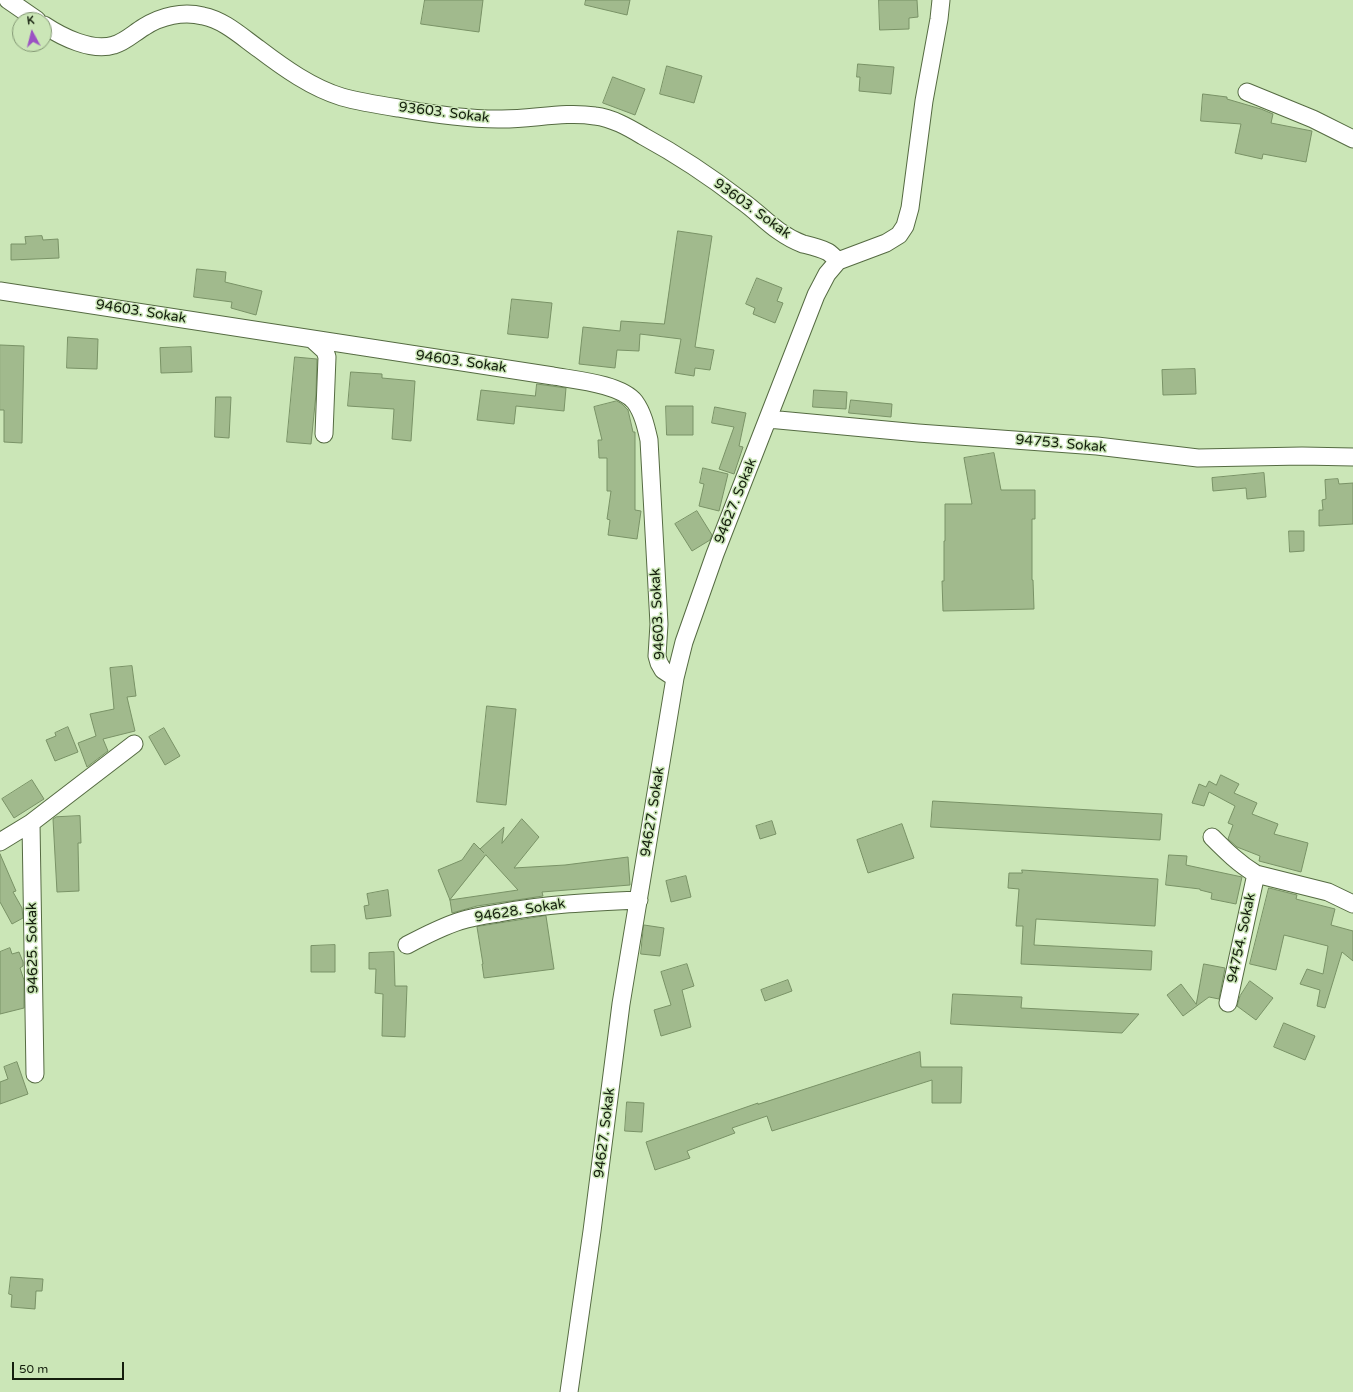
<!DOCTYPE html>
<html>
<head>
<meta charset="utf-8">
<style>
  body { margin:0 }
  #map { position:relative; width:1353px; height:1392px; overflow:hidden; background:#cbe6b7; font-family:"Varela Round",sans-serif }
  canvas { display:block }
  .north { position:absolute; left:12px; top:12px; width:40px; height:40px; box-sizing:border-box; background:#cbe6b7; border:1px solid #829673; border-radius:50%; rotate:353deg; font-size:11px; font-weight:700; line-height:16px; text-align:center; color:#141e0d }
  .north::after { content:''; display:block; margin:auto; width:14px; height:18px; background:#9b51c3; clip-path:polygon(50% 0,100% 100%,50% 72%,0 100%) }
  .scale { position:absolute; left:12px; top:1362px; width:112px; height:18px; box-sizing:border-box; border:2px solid #141e0d; border-top:0; padding-left:5px; font-size:12px; line-height:14px; white-space:nowrap; color:#141e0d; -webkit-text-stroke:3px #cbe6b7; paint-order:stroke }
</style>
</head>
<body>
<div id="map">
<canvas width="1353" height="1392"></canvas>
<div class="north">K</div>
<div class="scale">50 m</div>
</div>
<script>
const c = document.querySelector('canvas').getContext('2d');
c.lineJoin = 'round';
function fillPath(path, color) {
  c.fillStyle = color;
  c.fill(path, 'evenodd');
}
function trace(path, color, width, dash) {
  c.strokeStyle = color;
  c.lineWidth = width;
  c.lineCap = dash ? 'butt' : 'round';
  c.setLineDash(dash || []);
  c.stroke(path);
}
function write(font, color, halo, rows, align = 'center') {
  c.font = font + ' "Varela Round",sans-serif';
  c.lineWidth = 3;
  c.setLineDash([]);
  c.textBaseline = 'middle';
  c.strokeStyle = halo;
  c.fillStyle = color;
  for (const [text, x, y, turn = 0] of rows) {
    c.save();
    c.translate(x, y);
    c.rotate((+turn || 0) * Math.PI / 180);
    c.textAlign = isNaN(turn) ? turn : align;
    if (halo) c.strokeText(text, 0, 0);
    c.fillText(text, 0, 0);
    c.restore();
  }
}
const building = new Path2D(`
  M425,0H483L479,32L421,24Z
  M586,0H630L627,15L585,5Z
  M879,0H917L918,17L909,18V29L880,30Z
  M858,64L894,67L891,94L859,91L860,77H857Z
  M667,66L702,76L694,103L660,94Z
  M613,77L645,89L635,115L603,103Z
  M1203,94L1227,97V99L1261,109L1273,114L1271,123L1312,131L1306,162L1263,154L1262,159L1235,153L1241,124L1201,121Z
  M678,231L712,236L695,347L714,350L710,370L695,368L694,376L675,373L681,339L640,334L639,351L617,350L615,368L579,364L583,327L620,331L621,321L664,324Z
  M42,236L43,240L58,239L59,258L11,260V244H26L25,237Z
  M197,269L226,272L225,282L262,291L256,315L231,308L232,302L194,297Z
  M757,278L782,288L777,301L783,303L775,323L753,314L755,308L746,304Z
  M512,299L552,303L548,338L508,334Z
  M68,337L98,339L97,369L67,368Z
  M0,345L24,346L22,443L4,442V410H0Z
  M191,347L192,372L161,373L160,348Z
  M295,357L317,359L316,394L311,444L287,442Z
  M1195,369L1196,394L1163,395L1162,370Z
  M351,372L382,374V378L415,381L411,441L392,439L394,409L348,406Z
  M537,384L566,388L564,411L516,406L514,424L477,420L481,390L535,396Z
  M814,390L847,392L846,409L813,407Z
  M216,397H231L229,438L215,437Z
  M851,400L892,404L891,417L849,413Z
  M617,401L622,404L628,410L633,432H635V510L641,511L637,539L608,535L610,520L607,519L611,491H607V458H599L598,440H602L594,407Z
  M666,406H693V435H667Z
  M715,407L746,413L739,446L743,447L734,474L719,469L734,427L712,423Z
  M994,453L1001,490H1035V519H1032V580H1033L1034,609L943,611L942,581H944V541H945V504H972L964,458Z
  M703,468L728,474L719,511L699,506L704,484L700,483Z
  M1264,473L1266,497L1247,499L1246,488L1213,491L1212,478Z
  M1338,479L1339,484L1353,483V524L1319,526V510H1323L1322,500L1326,499L1325,480Z
  M697,511L712,535L710,540L692,551L675,524Z
  M1289,531H1304V551L1290,552Z
  M132,666L136,696L127,697L135,731L103,739L108,751L87,767L78,743L96,736L90,714L114,709L110,668Z
  M487,706L516,709L506,805L477,802Z
  M68,727L78,752L55,761L46,740L56,736L55,733Z
  M164,728L180,756L165,765L149,737Z
  M1221,775L1239,784L1234,793L1257,803L1252,814L1278,824L1274,834L1308,843L1301,872L1259,861L1260,856L1237,847L1228,839L1233,825L1228,823L1235,806L1209,792L1204,806L1192,803L1199,784L1206,787L1209,781L1216,785Z
  M32,780L44,799L14,818L2,799Z
  M933,801L1162,814L1160,840L931,827Z
  M80,816L81,843H78L79,891L57,892L53,819L56,817Z
  M522,819L539,837L514,868L565,865L628,857L630,885L542,892L543,896L477,906L452,913L450,900L438,870L462,860L474,843L484,853L480,849L504,827L502,843ZM486,855L518,890L450,900Z
  M772,821L776,834L760,839L756,826Z
  M902,824L914,858L868,873L857,840Z
  M0,854L16,891L13,892L22,908L23,918L12,924L0,902Z
  M1169,855L1187,856L1186,865L1242,877L1236,904L1211,899L1212,893L1200,890V889L1166,885Z
  M1022,870L1158,879L1155,926L1036,919L1034,945L1152,951L1151,970L1021,964L1023,926H1016L1019,889L1008,888L1009,873H1022Z
  M686,876L691,897L671,902L666,881Z
  M1269,888L1297,895L1296,899L1335,909L1331,925L1353,931V961L1342,952L1325,1008L1317,1006L1320,990L1300,984L1307,969L1323,974L1328,946L1284,935L1276,970L1250,964Z
  M388,890L391,916L366,919L364,906L369,905L367,894Z
  M546,916L554,969L484,978L482,964H483L477,927Z
  M644,925L664,928L660,956L641,954Z
  M335,945V972H311V946Z
  M10,948L12,954L19,952L23,962V966L20,968L24,980V1008L0,1014V952Z
  M394,952L395,986H407L405,1037L382,1036L383,994L375,993L376,969H369V953Z
  M687,964L694,986L682,990L691,1027L661,1036L654,1010L671,1005L661,972Z
  M1204,964L1225,968L1219,999L1209,997L1183,1016L1167,995L1181,984L1196,1004Z
  M788,980L792,991L765,1001L761,990Z
  M1250,981L1273,998L1256,1020L1237,1006L1240,996Z
  M953,994L1022,997L1021,1008L1139,1014L1122,1033L951,1024Z
  M1284,1023L1315,1036L1305,1060L1274,1047Z
  M920,1052L921,1067H962L961,1103H932V1080L772,1131L767,1116L732,1128L735,1133L687,1151L690,1158L655,1170L646,1142L758,1103V1104Z
  M17,1062L28,1094L0,1104V1082L8,1079L4,1067Z
  M627,1102L644,1103L642,1132L625,1131Z
  M11,1277L43,1279L42,1291H36L35,1309L11,1307L12,1295L9,1294Z`);
fillPath(building, '#a1ba8d');
trace(building, '#799266', 1);
const minor = new Path2D(`
  M8,0L37,20
  M44,25C62,37 92,52 114,45C125,42 134,33 144,27C161,16 183,11 203,16C224,20 242,37 259,49C284,68 312,88 342,97C360,102 379,105 398,108C431,114 465,119 498,119C530,120 563,111 595,116C612,118 628,127 643,136C678,155 711,177 742,201C755,210 766,222 779,231C786,236 795,241 803,244C811,246 820,248 828,252C831,254 835,258 838,261
  M1247,92L1313,119L1353,139
  M0,291L553,376C575,380 621,384 635,402C643,413 646,427 649,440L659,624L657,656L659,663L663,670L675,678
  M313,340L325,351L327,357L324,434
  M768,419L918,433L1097,446L1198,458L1302,456L1353,457
  M31,823L35,1074
  M1212,837C1226,851 1239,864 1256,874L1328,892L1353,904
  M0,842L31,823L134,744
  M407,945C424,936 441,927 460,921C472,917 486,915 499,913C545,904 592,902 639,900
  M1228,1003L1256,874
  M569,1392L592,1231L621,1004L675,678L684,642L715,554L816,295L827,274L838,261L886,243L899,235L905,226L910,208L924,101L939,19L941,0`);
trace(minor, '#556b42', 19);
trace(minor, '#fff', 17);
write('14px', '#141e0d', '#cbe6b7', [
  ["93603. Sokak",444,113,7],
  ["93603. Sokak",752,209,36],
  ["94603. Sokak",141,312,9],
  ["94603. Sokak",461,362,8],
  ["94753. Sokak",1061,444,5],
  ["94627. Sokak",736,501,-68],
  ["94603. Sokak",658,614,-93],
  ["94627. Sokak",653,812,-81],
  ["94628. Sokak",520,911,-9],
  ["94754. Sokak",1242,938,-78],
  ["94625. Sokak",33,948,-91],
  ["94627. Sokak",605,1133,-83]
]);
</script>
</body>
</html>
